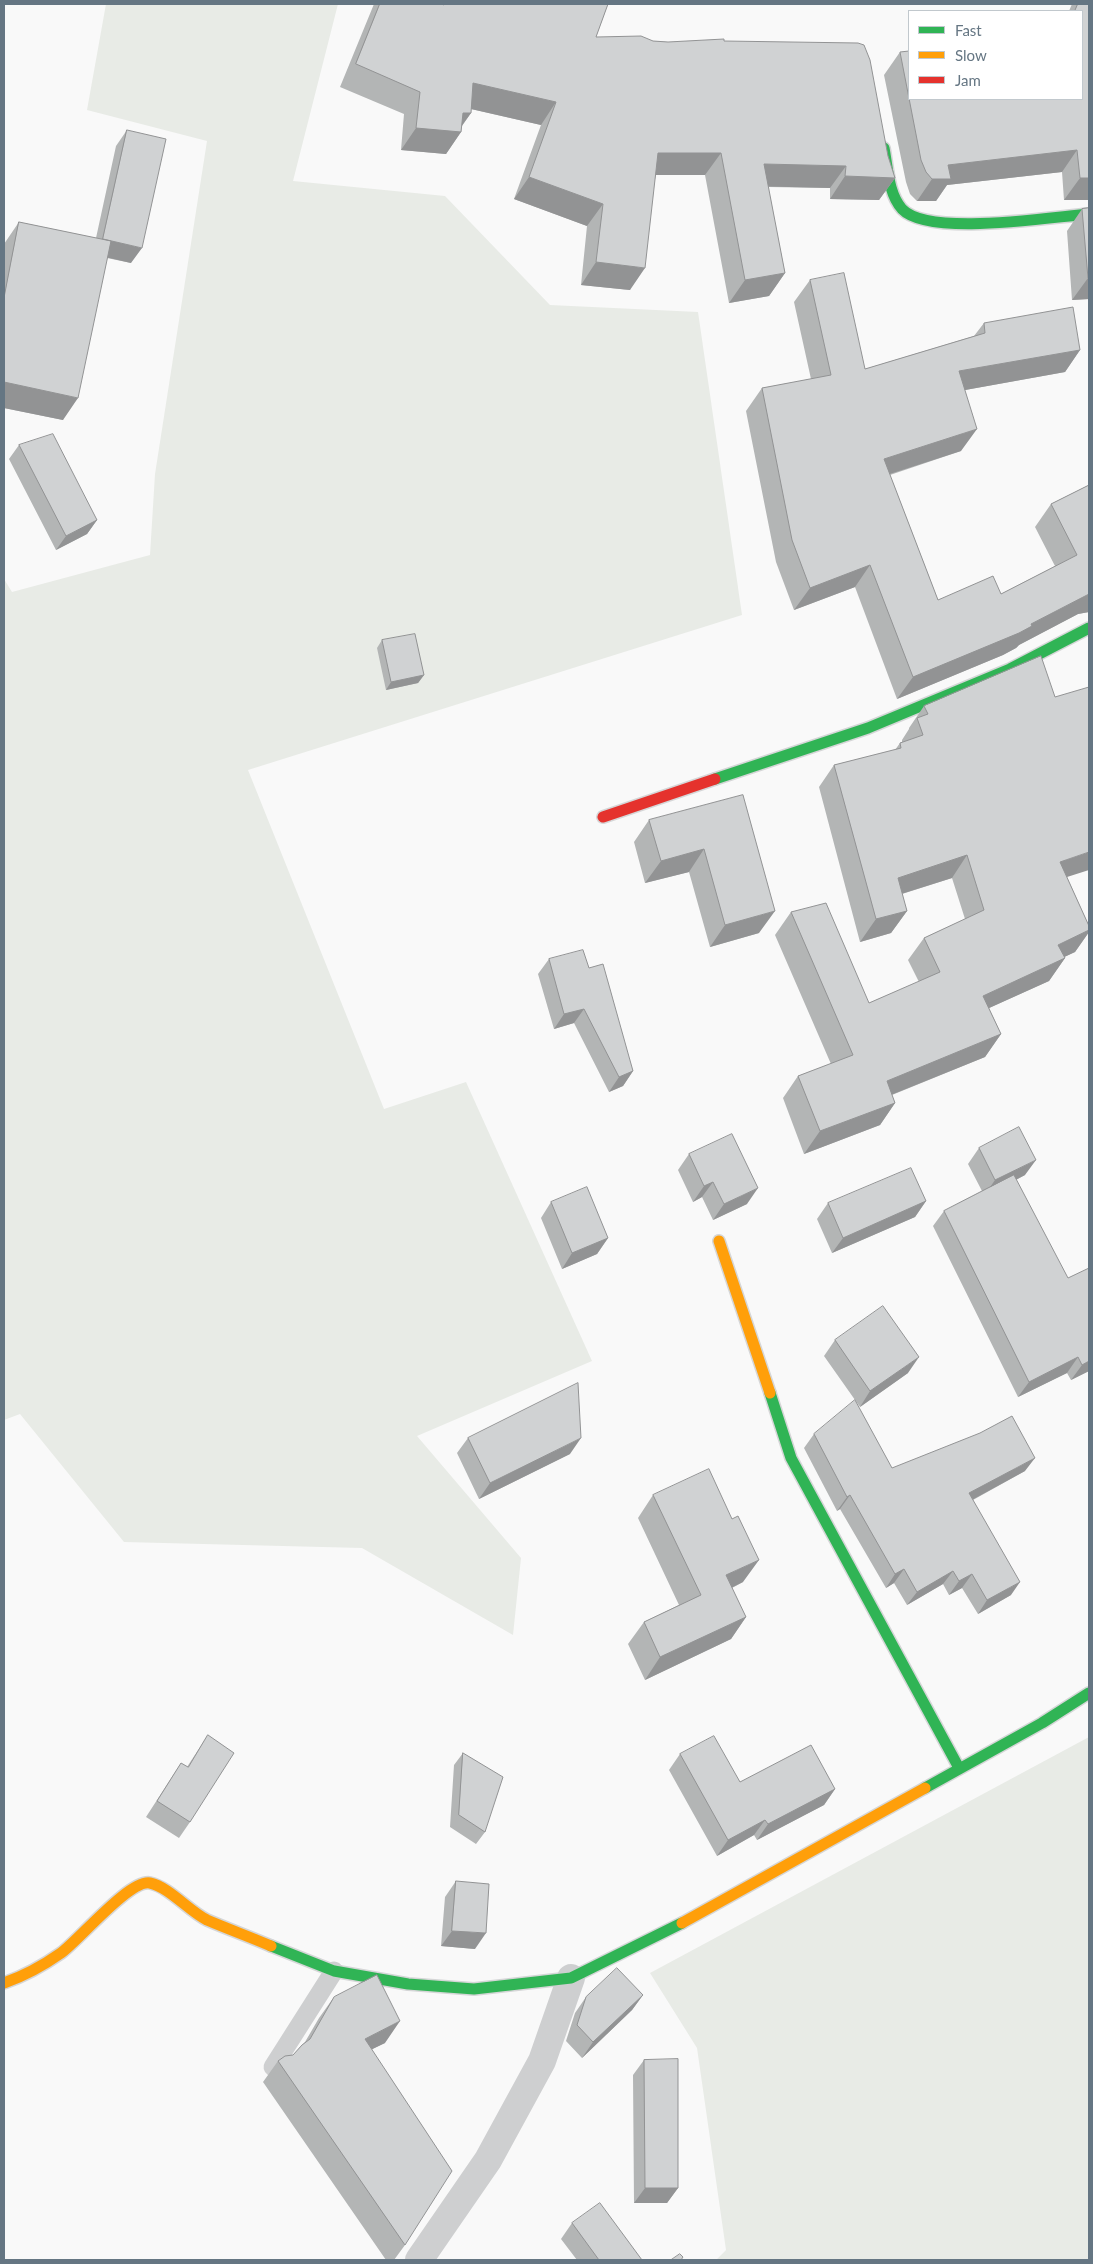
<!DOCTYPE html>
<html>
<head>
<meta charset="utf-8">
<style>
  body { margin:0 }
  #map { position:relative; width:1093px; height:2264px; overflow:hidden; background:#f9f9f9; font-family:Lato,sans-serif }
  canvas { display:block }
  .frame { position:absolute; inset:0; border:5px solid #657683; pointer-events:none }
  .legend { position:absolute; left:908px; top:10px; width:175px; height:90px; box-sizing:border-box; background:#fff; border:1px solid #c1c8cd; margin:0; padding:6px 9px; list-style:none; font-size:15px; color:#657683 }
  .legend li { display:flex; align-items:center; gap:10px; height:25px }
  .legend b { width:25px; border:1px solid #c1c8cd }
</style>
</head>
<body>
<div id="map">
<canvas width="1093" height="2264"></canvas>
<div class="frame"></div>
<ul class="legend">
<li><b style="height:6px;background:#30b455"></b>Fast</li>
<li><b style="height:6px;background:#ff9f0a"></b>Slow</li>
<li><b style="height:6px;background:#e5322d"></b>Jam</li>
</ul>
</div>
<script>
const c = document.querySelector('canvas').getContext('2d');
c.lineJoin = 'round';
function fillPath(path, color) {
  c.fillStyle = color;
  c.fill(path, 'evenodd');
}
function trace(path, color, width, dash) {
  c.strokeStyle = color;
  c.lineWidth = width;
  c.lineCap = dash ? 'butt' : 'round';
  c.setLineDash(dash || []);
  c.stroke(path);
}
fillPath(new Path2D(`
  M106,4H338L293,181L445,196L550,305L698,312L742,615L248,770L384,1109L466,1082L592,1361L417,1436L521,1558L513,1635L362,1548L124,1542L20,1414L4,1420V579L12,592L150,555L155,474L207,141L87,110Z
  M1089,1737V2260H716L726,2250L697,2048L650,1973Z`), '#e8ebe6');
const fast = new Path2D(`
  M884,148C888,168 888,193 902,209C928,237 1051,217 1089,214
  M715,779L868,728L1010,669L1089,628
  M770,1393L791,1458L959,1768
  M925,1788L1042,1723L1089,1693
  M271,1946L334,1971L408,1984L474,1989L571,1978L682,1923`);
const slow = new Path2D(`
  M719,1241L770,1393
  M682,1923L925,1788
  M4,1983C24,1976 44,1965 61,1953C79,1940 130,1879 150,1883C169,1887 189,1911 207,1920C228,1929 250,1937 271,1946`);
const jam = new Path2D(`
  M603,817L715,779`);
trace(fast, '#d5d6d7', 14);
trace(slow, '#d5d6d7', 14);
trace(jam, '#d5d6d7', 14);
trace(new Path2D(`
  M273,2067L334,1971`), '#cecfd0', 19);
trace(new Path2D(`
  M419,2260L488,2160L542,2061L571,1978`), '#cecfd0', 28);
trace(fast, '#30b455', 11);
trace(slow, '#ff9f0a', 11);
trace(jam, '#e5322d', 11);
fillPath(new Path2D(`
  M374,4H608L596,37L668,42L724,41L888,156L895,178L879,200L830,199V188L768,187L785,273L769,296L729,303L705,175H656L630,290L581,285L587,226L514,199L541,125L471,109V113L462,126L461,132L446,154L401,150L404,114L340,87Z
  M1072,4H1089V200H1064L1062,172L947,185L936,201H917L910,194L906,182L884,75L900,52L1082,99V11H1069Z
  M127,130L131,263L107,258L63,420L4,408V244L19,222L96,238L116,146Z
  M1089,208V299L1072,300L1067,231L1082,209Z
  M810,280L865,369L974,336L984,323L1080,350L1065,372L965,390L961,451L890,475L938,600L1001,594L1055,566L1035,527L1051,504L1089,485V612L1078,614L1019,645L1016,648L1003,655L897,699L855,587L794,610L776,562L746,411L762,388L811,379L794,302Z
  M19,445L97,520L87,534L56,550L9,459Z
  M382,640L424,675L418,683L386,690L377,648Z
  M1055,697L1067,877L1089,926V932L1075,952L1064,957L1065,958L1049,981L989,1008L1001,1034L985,1057L892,1095L895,1103L880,1125L804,1154L783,1098L798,1076L831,1064L775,935L791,912L869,1003L919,982L908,960L924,938L965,919L952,878L902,894L907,911L891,933L860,942L819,787L834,765L895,750L900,743L902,742V740L909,729V728L924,706Z
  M743,795L759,933L710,947L689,872L645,883L634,842L649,820Z
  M549,959L589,968L633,1071L623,1086L609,1092L574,1023L554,1029L538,974Z
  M979,1148L1025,1175L1016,1180L1089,1371L1071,1380L1067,1373L1018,1397L933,1226L944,1211L982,1191L968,1164Z
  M689,1154L747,1204L713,1220L702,1197L693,1202L678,1170Z
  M926,1201L915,1217L832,1253L817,1219L828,1203Z
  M551,1202L608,1238L597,1254L562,1269L541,1218Z
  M835,1340L908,1373L860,1407L824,1356Z
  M814,1434L892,1468L1025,1471L973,1500L1011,1595L978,1614L962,1588L949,1595L943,1584L907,1605L894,1583L886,1588L840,1509L837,1511L804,1448Z
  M468,1438L570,1454L479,1499L457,1453Z
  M653,1495L743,1582L732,1588L746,1617L731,1639L645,1680L628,1644L644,1622L679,1605L638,1518Z
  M208,1735L190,1822L179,1838L146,1817L181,1763L187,1767Z
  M463,1753L485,1832L476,1844L450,1827L454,1765Z
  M680,1754L740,1782L835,1789L824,1805L757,1840L754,1835L717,1856L669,1770Z
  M456,1881L475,1949L441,1946L445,1897Z
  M643,1995L632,2010L582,2058L566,2041L575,2013L586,1997Z
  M334,1997L385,2043L372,2049L405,2245L394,2260H386L263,2082L278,2061L293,2055L305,2042L319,2018Z
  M644,2060L678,2188L667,2203H634L633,2075Z
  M572,2223L642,2260H577L561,2239Z`), '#b3b5b5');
fillPath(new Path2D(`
  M473,83L556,102L541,125L458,106Z
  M463,113H471L458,131L461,132L446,154L401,150L416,128Z
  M1077,150L1062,172L947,185L936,201H917L932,179L948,165Z
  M658,153H721L705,175H642Z
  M764,164L846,166L830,188L748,186Z
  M845,176L895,178L879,200L830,199Z
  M529,177L603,204L587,226L514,199Z
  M1080,178H1089V200H1064Z
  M103,239L142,248L131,263L92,254Z
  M596,262L645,268L630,290L581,285Z
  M785,273L769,296L729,303L745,280Z
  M1088,278H1089V299L1072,300Z
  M1080,350L1065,372L943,394L959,371Z
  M4,382L78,398L63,420L4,408Z
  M977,429L961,451L868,481L884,459Z
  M97,520L87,534L56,550L66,536Z
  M870,565L855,587L794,610L810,588Z
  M1089,594V612L1078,614L1019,645L1016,648L1003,655L897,699L913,677L1031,624Z
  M424,675L418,683L386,690L391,682Z
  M704,849L689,872L645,883L661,861Z
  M1089,852V870L1045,884L1060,862Z
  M967,855L952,878L882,900L898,878Z
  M775,911L759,933L710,947L725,925Z
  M907,911L891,933L860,942L876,919Z
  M1089,930V932L1075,952L1043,967L1058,945Z
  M1065,958L1049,981L967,1018L983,996Z
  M584,1009L574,1023L554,1029L564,1014Z
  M1001,1034L985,1057L871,1103L887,1081Z
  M633,1071L623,1086L609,1092L619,1077Z
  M895,1103L880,1125L804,1154L820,1131Z
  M1036,1160L1025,1175L984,1196L995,1180Z
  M713,1182L702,1197L693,1202L704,1186Z
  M758,1188L747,1204L713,1220L724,1204Z
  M926,1201L915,1217L832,1253L843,1238Z
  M608,1238L597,1254L562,1269L572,1253Z
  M919,1357L908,1373L860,1407L870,1391Z
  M1078,1357L1067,1373L1018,1397L1029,1382Z
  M1089,1361V1371L1071,1380L1082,1365Z
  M581,1438L570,1454L479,1499L490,1483Z
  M1035,1458L1025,1471L959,1507L969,1493Z
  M850,1495L840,1509L837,1511L847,1497Z
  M759,1560L743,1582L711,1598L726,1575Z
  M904,1569L894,1583L886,1588L895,1574Z
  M953,1571L943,1584L907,1605L917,1592Z
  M972,1574L962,1588L949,1595L959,1581Z
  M1020,1582L1011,1595L978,1614L987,1600Z
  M746,1617L731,1639L645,1680L660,1657Z
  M835,1789L824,1805L757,1840L768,1824Z
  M765,1820L754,1835L717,1856L728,1840Z
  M452,1931L486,1933L475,1949L441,1946Z
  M643,1995L632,2010L582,2058L593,2042Z
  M400,2021L385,2043L350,2060L365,2039Z
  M645,2188H678L667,2203H634Z`), '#929394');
const building = new Path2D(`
  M380,4H442L444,5V4H608L596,37L641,36L653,41L668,42L724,39V41L858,43L864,45L870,60L888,156L895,178L845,176L846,166L764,164L785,273L745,280L721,153H658L645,268L596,262L603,204L529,177L556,102L473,83L471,113H463L461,132L416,128L420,92L356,64Z
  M1078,4H1089V178H1080L1077,150L948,165L951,179H932L926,172L921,160L900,52L909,51V99H1082V11H1075Z
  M127,130L166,139L142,248L103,239Z
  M1089,208V278H1088L1082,209Z
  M19,222L111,241L78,398L4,382V298Z
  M844,273L865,369L985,333L984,323L1073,307L1080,350L959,371L977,429L884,459L938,600L993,576L1001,594L1077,555L1051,504L1089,485V594L1031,624L1032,626L1019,633L913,677L870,565L810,588L792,540L762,388L831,375L810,280Z
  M53,434L97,520L66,536L19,445Z
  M415,634L424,675L391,682L382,640Z
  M1041,656L1055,697L1089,687V852L1060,862L1089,926V930L1058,945L1065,958L983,996L1001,1034L887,1081L895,1103L820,1131L798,1076L853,1055L791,912L826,903L869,1003L940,972L924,938L984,910L967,855L898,878L907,911L876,919L834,765L901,748L900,743L923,735L917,718L928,714L924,706Z
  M743,795L775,911L725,925L704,849L661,861L649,820Z
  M583,950L589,968L603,964L633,1071L619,1077L584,1009L564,1014L549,959Z
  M1019,1127L1036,1160L995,1180L979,1148Z
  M732,1134L758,1188L724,1204L713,1182L704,1186L689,1154Z
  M911,1168L926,1201L843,1238L828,1203Z
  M1014,1175L1068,1278L1089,1268V1361L1082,1365L1078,1357L1029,1382L944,1211Z
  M587,1187L608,1238L572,1253L551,1202Z
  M883,1306L919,1357L870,1391L835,1340Z
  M578,1383L581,1438L490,1483L468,1438Z
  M855,1400L892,1468L980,1433L1012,1416L1035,1458L969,1493L1020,1582L987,1600L972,1574L959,1581L953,1571L917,1592L904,1569L895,1574L850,1495L847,1497L814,1434Z
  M709,1469L732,1519L738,1516L759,1560L726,1575L746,1617L660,1657L644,1622L701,1595L653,1495Z
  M208,1735L234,1753L190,1822L157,1801L181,1763L188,1767Z
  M714,1736L740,1782L811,1745L835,1789L768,1824L765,1820L728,1840L680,1754Z
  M463,1753L503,1777L485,1832L459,1815Z
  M456,1881L489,1884L486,1933L452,1931Z
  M617,1968L643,1995L593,2042L577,2025L586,1997Z
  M377,1975L400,2021L365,2039L452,2171L405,2245L278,2061L285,2056L293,2055L302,2045L310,2039L334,1997Z
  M678,2059V2188H645L644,2060Z
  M600,2203L642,2260H599L572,2223Z
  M680,2254L683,2257L681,2260H671Z`);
fillPath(building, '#d0d2d3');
trace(building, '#929394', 1);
</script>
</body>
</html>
